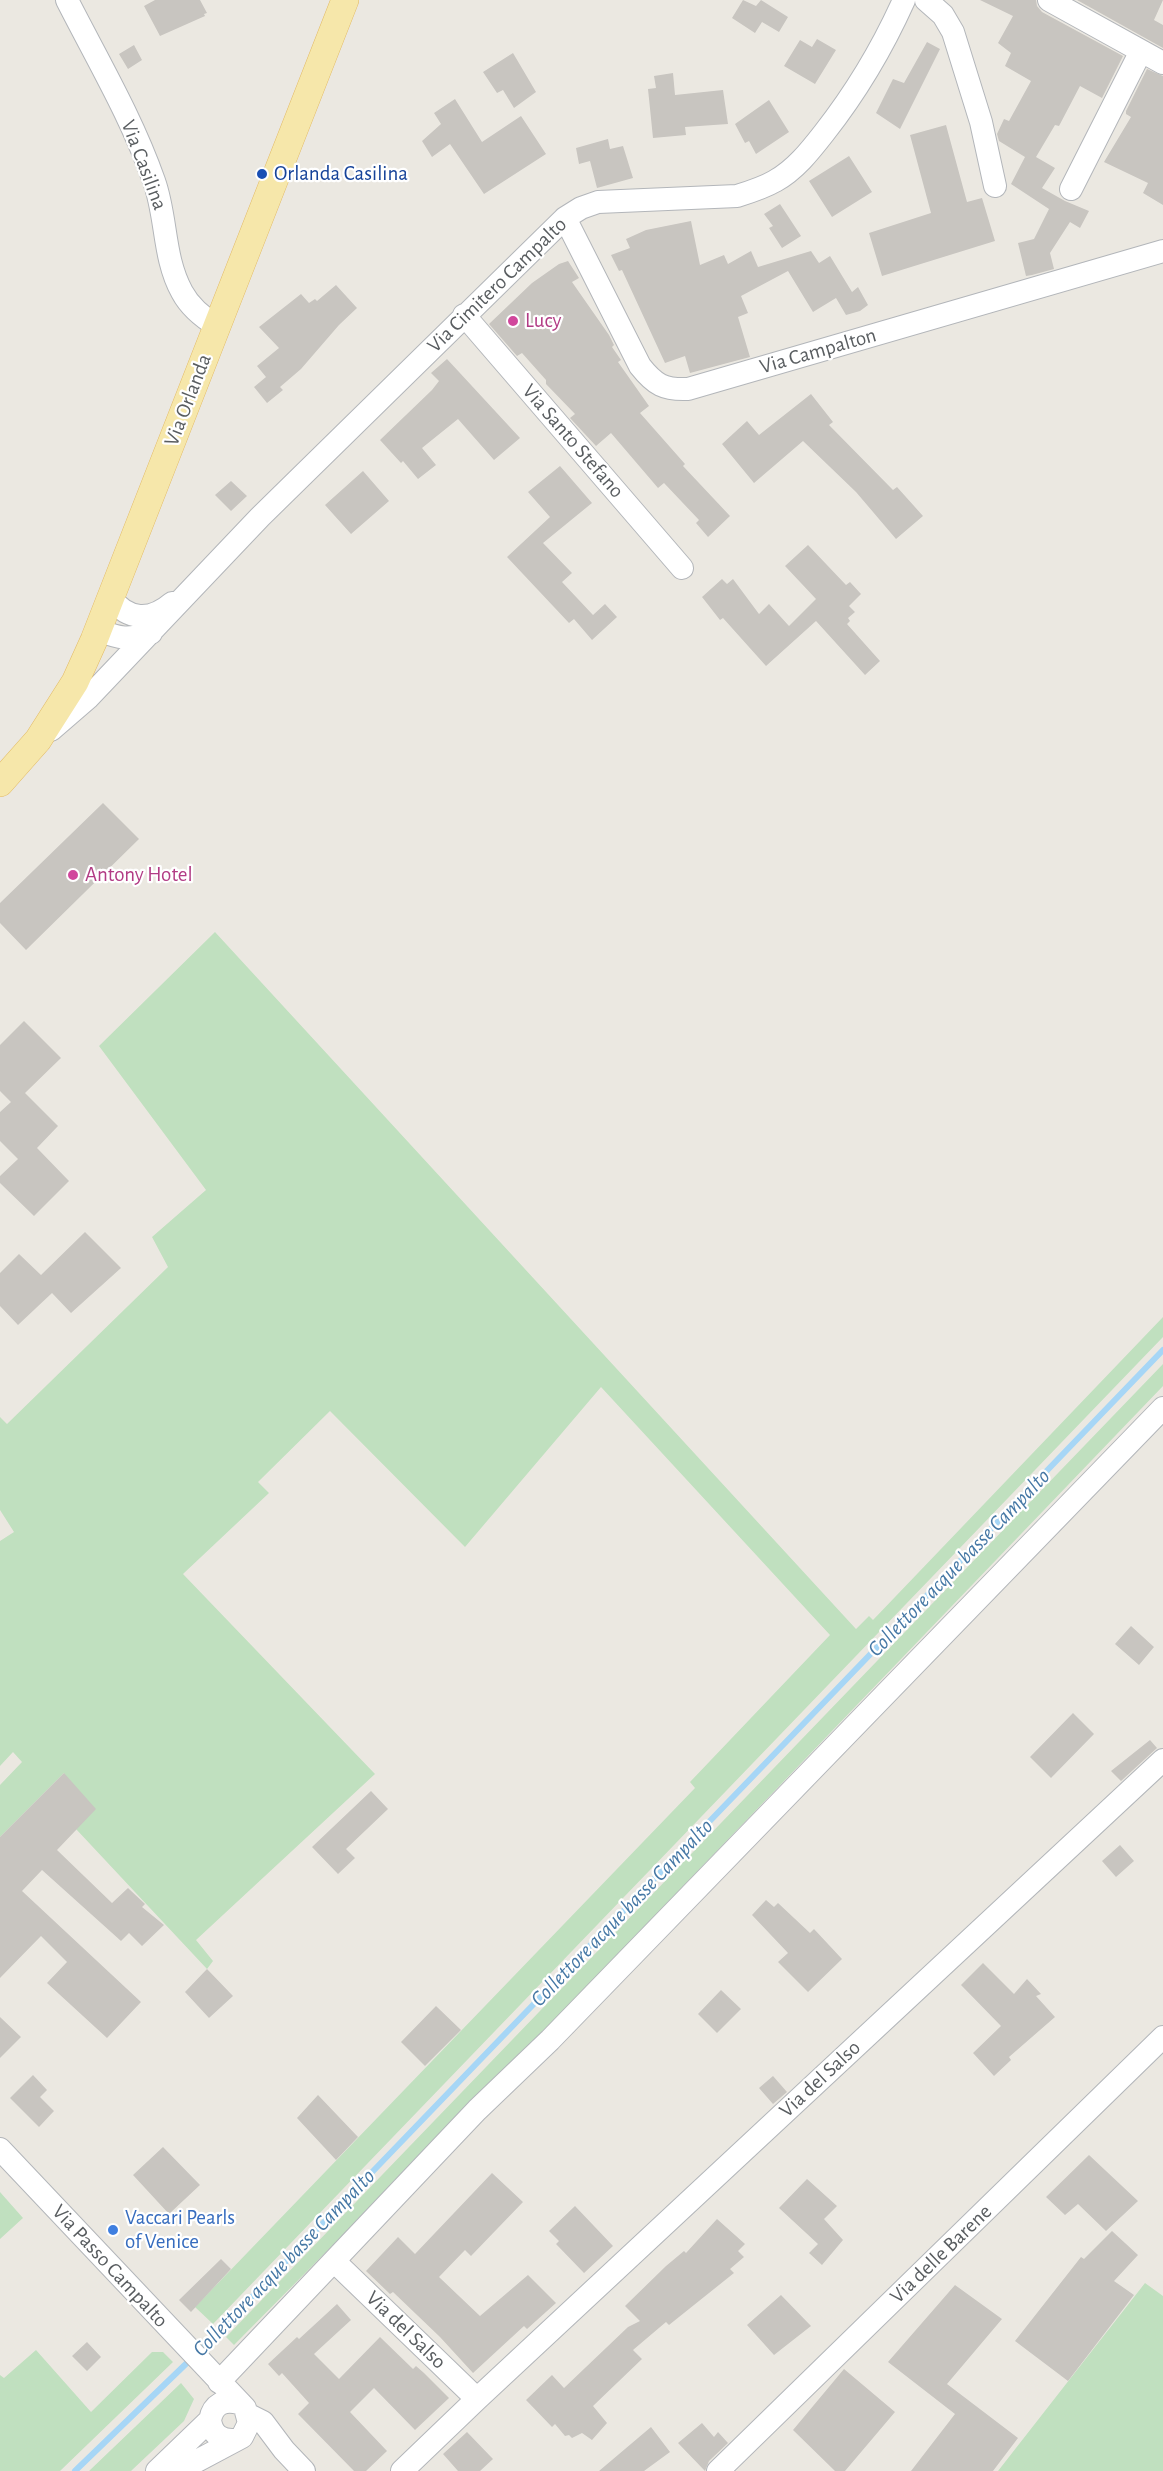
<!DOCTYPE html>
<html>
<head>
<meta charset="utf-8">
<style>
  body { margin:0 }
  canvas { display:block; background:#ebe8e1 }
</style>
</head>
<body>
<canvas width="1163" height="2471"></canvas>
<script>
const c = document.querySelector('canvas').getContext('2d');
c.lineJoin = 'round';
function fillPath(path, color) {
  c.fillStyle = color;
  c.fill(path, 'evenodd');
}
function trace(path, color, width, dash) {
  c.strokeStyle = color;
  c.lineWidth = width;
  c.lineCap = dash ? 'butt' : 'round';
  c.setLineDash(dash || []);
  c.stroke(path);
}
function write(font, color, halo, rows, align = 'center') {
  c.font = font + ' "Alegreya Sans",sans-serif';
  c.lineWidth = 4.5;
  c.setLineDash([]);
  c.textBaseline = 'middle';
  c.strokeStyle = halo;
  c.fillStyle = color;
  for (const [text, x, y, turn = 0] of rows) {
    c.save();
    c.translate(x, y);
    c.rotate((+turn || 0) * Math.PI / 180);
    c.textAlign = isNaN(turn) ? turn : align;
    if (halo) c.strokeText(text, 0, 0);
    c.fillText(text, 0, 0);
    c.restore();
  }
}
fillPath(new Path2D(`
  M215,932L856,1629L869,1616L873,1620L1163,1317V1337L213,2324L195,2307L695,1788L690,1782L830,1635L601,1387L465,1547L330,1411L258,1482L269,1493L183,1574L375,1774L196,1940L213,1961L207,1969L76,1829L64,1773L0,1837V1785L22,1762L13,1752L0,1766V1541L14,1532L0,1510V1417L7,1424L168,1267L152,1237L206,1190L99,1046Z
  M1163,1364V1386L524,2052L234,2345L226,2337Z
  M0,2192L23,2218L0,2239Z
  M1145,2283L1163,2296V2471H998Z
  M36,2350L91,2412L152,2352H163L173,2362L60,2471H0V2375L4,2378Z
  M181,2383L194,2399L184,2421L131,2471H89Z`), '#c0e0bf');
trace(new Path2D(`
  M199,2352L1163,1350
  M75,2471L191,2359`), '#a6d6f6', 6);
fillPath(new Path2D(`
  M155,0H200L207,13L204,14L205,16L160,36L144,6Z
  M743,0L756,6L761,0L788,17L779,32L762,22L755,33L732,18Z
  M980,0H1036L1037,6L1042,12L1123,56L1102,98L1080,86L1059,126L1055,125L1036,157L1055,168L1042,188L1065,201L1089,211L1080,228L1070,222L1050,253L1054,269L1032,275L1026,276L1018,243L1034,239L1049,209L1011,184L1025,157L999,141L997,134L1004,119L1009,121L1031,81L1005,66L1011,53L998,43L1013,16Z
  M1077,0H1163L1154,20L1163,25V48Z
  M817,39L836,50L815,84L784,66L800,40L812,47Z
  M927,42L940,49L900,129L876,113L893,79L904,83Z
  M134,45L142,60L128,69L119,54Z
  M513,53L536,92L514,108L503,90L497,93L483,72Z
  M1147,69L1163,76V205L1143,193L1148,183L1104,162L1131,117L1126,114V111Z
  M673,73L675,95L723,90L728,124L685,127L686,135L653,138L648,89L656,88L654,76Z
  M455,99L482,142L521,116L546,154L484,194L450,144L432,157L422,141L441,124L434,113Z
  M769,100L789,132L756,154L749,141L745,143L735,124Z
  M946,125L967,202L982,198L995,241L882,276L869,233L931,213L910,135Z
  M608,139L610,149L623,146L633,178L597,188L590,161L579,164L576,148Z
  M849,156L872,192L832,217L809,181Z
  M780,204L801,236L782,248L769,228L773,226L764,214Z
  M691,221L700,265L724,255L728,264L751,251L758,267L811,251L819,263L830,256L852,292L858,287L868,305L860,311L846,315L836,298L813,312L788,271L741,296L748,313L738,317L750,357L690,373L685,356L665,363L622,270L619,271L611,255L630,248L626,239L646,230Z
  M568,261L579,278L572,282L609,335L614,345L612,347L621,360L618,362L649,406L640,413L685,464L683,466L730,516L708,537L696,523L699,520L664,483L658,488L611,433L596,446L570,418L575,414L546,384V380L522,353L517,356L489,324L532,283L559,264Z
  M336,285L357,308L339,325L301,369L280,387L283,390L267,403L254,387L266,377L257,366L279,348L259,327L301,294L309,303L315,299L317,301Z
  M447,359L520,438L494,460L458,419L422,448L436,465L418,479L403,461L401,463L380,440L432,390L439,381L431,373Z
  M811,394L833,422L829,425L893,490L897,487L923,516L896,539L856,492L803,441L754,483L722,444L747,421L759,435Z
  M560,466L592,503L543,543L572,573L562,582L593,615L605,604L617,617L592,640L574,619L569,623L507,557L550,517L528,492Z
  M363,471L389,501L351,534L325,505Z
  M231,481L247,496L231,511L215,495Z
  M808,545L846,585L850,582L861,594L849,606L855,612L848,618L850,621L847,624L880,661L865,675L816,621L766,666L723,618L720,620L702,597L722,579L727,584L733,579L759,614L769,604L789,626L816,599L785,566Z
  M103,803L139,839L26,950L0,923V903Z
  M24,1021L61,1058L25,1093L58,1126L37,1148L69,1181L34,1216L0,1183V1176L18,1159L0,1141V1112L11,1102L0,1091V1045Z
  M85,1232L121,1268L71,1313L52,1293L18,1325L0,1306V1273L19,1254L41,1275Z
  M1131,1626L1154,1647L1139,1665L1115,1644Z
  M1073,1713L1094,1734L1051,1778L1030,1757Z
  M1150,1740L1157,1748L1121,1781L1111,1771Z
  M64,1773L96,1809L57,1850L112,1903L128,1888L145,1904L142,1907L164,1925L142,1946L129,1933L121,1941L42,1870L22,1891L141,2002L107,2038L47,1983L67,1962L41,1936L0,1978V1837Z
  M371,1791L388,1809L346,1849L355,1858L338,1874L312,1847Z
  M1120,1845L1134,1861L1116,1877L1102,1861Z
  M766,1900L774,1907L778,1903L810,1933L814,1929L842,1959L808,1992L778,1962L788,1953L752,1915Z
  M983,1963L1014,1994L1027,1979L1041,1994L1036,1996L1055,2017L1009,2057L1011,2060L994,2076L973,2053L1001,2026L961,1985Z
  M207,1969L233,1996L209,2018L185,1992Z
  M721,1990L741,2009L717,2033L698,2014Z
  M436,2006L461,2030L425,2066L401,2042Z
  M0,2017L21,2037L0,2058Z
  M33,2075L47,2090L40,2097L54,2111L39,2127L10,2098Z
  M773,2076L787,2092L773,2104L759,2088Z
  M318,2095L358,2137L336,2160L297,2118Z
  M163,2147L200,2185L169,2214L133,2175Z
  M1089,2155L1138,2201L1106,2231L1078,2204L1065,2215L1046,2197Z
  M492,2173L523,2202L471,2256L465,2250L439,2277L480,2316L528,2275L556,2303L527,2329L524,2326L473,2373L440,2337L393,2292L390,2294L366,2271L398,2237L415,2254Z
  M807,2179L837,2206L824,2219L843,2240L822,2265L809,2253L818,2244L779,2208Z
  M575,2206L613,2246L584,2273L556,2244L559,2241L549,2231Z
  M717,2219L745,2244L738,2251L744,2257L730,2269L734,2273L669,2325L666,2322L633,2350L642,2359L593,2406L607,2423L592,2440L582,2433L572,2438L569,2435L565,2436L555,2424L552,2427L526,2400L552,2375L564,2388L628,2327L640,2321L625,2306L666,2266L684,2251L686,2253Z
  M1112,2231L1138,2255L1114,2281L1134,2295L1068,2381L1015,2341L1081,2257L1084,2259Z
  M221,2259L231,2269L191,2312L179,2300Z
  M955,2285L1002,2319L947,2384L1018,2438L993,2471H911L955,2414L888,2362Z
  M781,2295L811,2326L774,2355L747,2325Z
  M337,2304L351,2320L314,2354L339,2379L380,2337L413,2369L416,2366L424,2373L449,2398L415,2430L374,2388L350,2412L387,2451L366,2471H354L298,2414L309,2403L282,2373L279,2376L268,2364L297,2337L299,2339Z
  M87,2342L101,2357L87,2371L72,2356Z
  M844,2369L895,2412L845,2471H835L793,2430Z
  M702,2423L714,2437L718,2432L728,2443L709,2461L705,2471L678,2443Z
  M651,2427L670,2452L644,2471H599Z
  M467,2432L493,2459L480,2471H458L443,2454Z`), '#c8c5c0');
const minor = new Path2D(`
  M67,0C97,59 132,118 154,181C167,217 163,258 182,292C190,307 202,317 217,326
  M926,0L943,15L953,32L981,122L995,186
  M1049,0L1163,63
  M1071,189L1141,51
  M565,218L640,366C655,385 664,390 688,389L1163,251
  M464,315L682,568
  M111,598C128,621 151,621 172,603
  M98,630C121,639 127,640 151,633
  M51,730L88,698L260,517L565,218L581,208L598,202L737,196C750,192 763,188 775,181C795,170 810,151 824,133C857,91 882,49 904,0
  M0,2149L245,2408L249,2423L242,2437L178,2471
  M335,2262L477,2399
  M219,2382L477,2110L550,2040L1163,1408
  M249,2415L263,2422L284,2450L304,2471
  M235,2440C220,2441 212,2434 210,2420C213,2404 224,2399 239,2403
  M157,2471L210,2420
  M402,2471L477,2399L1163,1760
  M718,2471L1163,2037`);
const major = new Path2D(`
  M0,783L38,740L75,682L94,640L345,0`);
trace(minor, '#b3b6ba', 24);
trace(major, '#e2b963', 28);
trace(minor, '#fff', 22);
trace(major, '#f6e7aa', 27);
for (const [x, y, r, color] of [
  [262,174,6,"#1a4fb4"],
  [513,321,6,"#d1479c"],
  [73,875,6,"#d1479c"],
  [113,2230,6,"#3f7fe0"]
]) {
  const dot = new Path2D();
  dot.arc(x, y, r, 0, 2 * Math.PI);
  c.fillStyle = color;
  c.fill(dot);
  trace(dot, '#fff', 2);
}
write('21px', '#595d60', '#fff', [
  ["Via Casilina",144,165,69],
  ["Via Cimitero Campalto",497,285,-44],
  ["Via Campalton",818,351,-16],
  ["Via Orlanda",188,400,-69],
  ["Via Santo Stefano",573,441,49],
  ["Via del Salso",820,2079,-43],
  ["Via delle Barene",941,2254,-44],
  ["Via Passo Campalto",110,2266,47],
  ["Via del Salso",406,2330,44]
]);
write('21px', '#164399', '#fff', [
  ["Orlanda Casilina",274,174]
], 'left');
write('21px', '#b23c85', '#fff', [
  ["Lucy",525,321],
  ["Antony Hotel",85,875]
], 'left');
write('21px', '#366cbe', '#fff', [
  ["Vaccari Pearls",125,2218],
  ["of Venice",125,2242]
], 'left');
write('italic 22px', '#4678a5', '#fff', [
  ["Collettore acque basse Campalto",959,1563,-46],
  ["Collettore acque basse Campalto",622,1913,-46],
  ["Collettore acque basse Campalto",284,2263,-46]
]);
</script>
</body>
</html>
